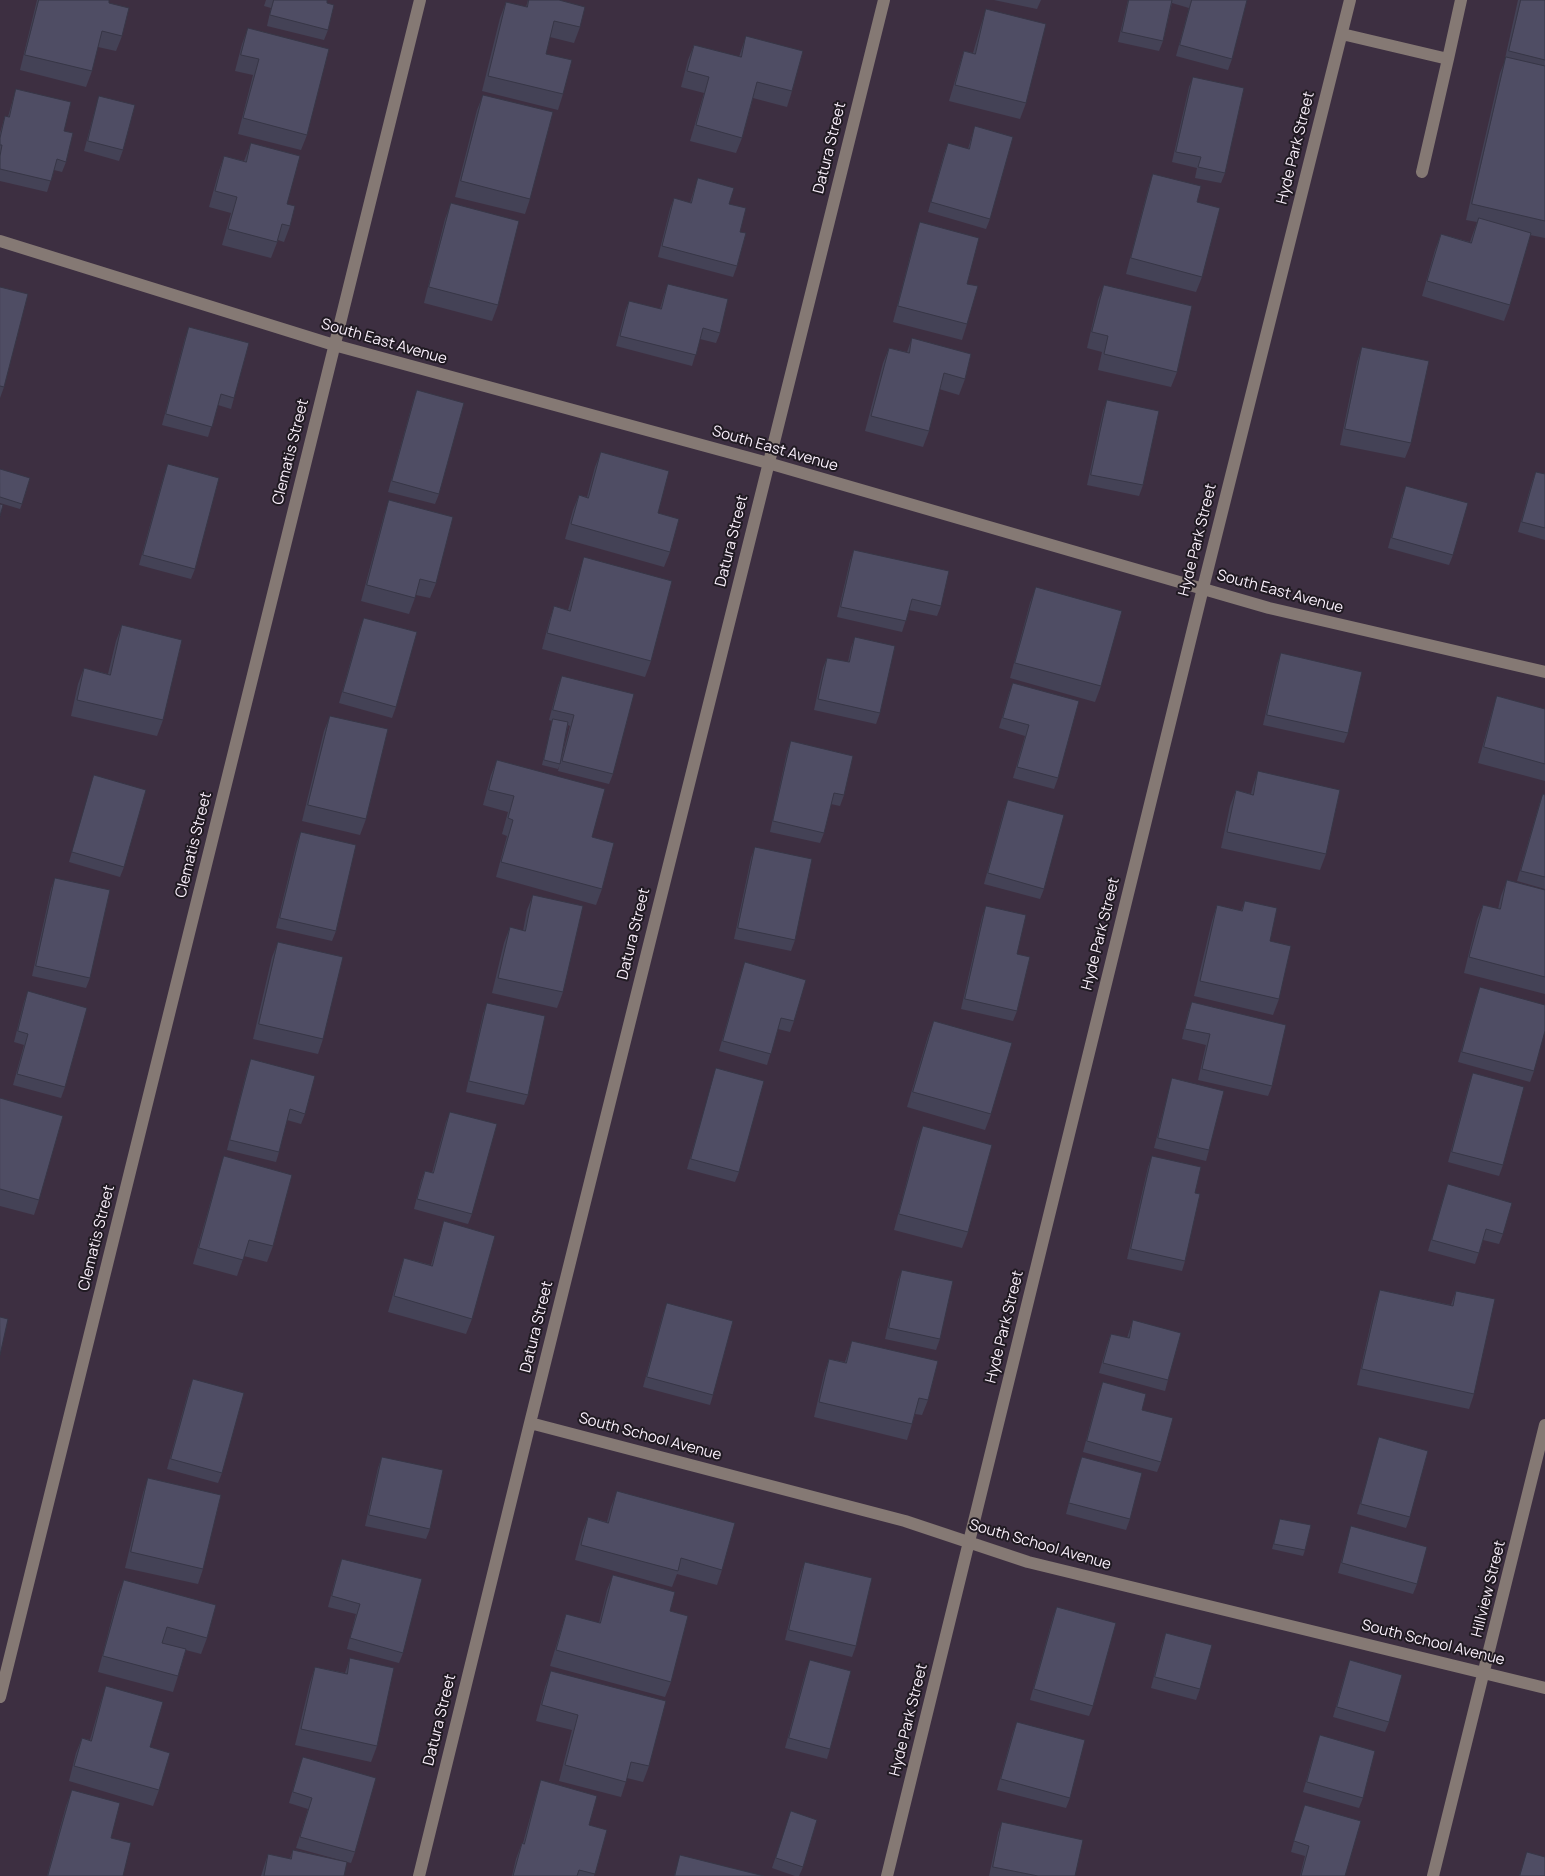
<!DOCTYPE html>
<html>
<head>
<meta charset="utf-8">
<style>
  body { margin:0 }
  canvas { display:block; background:#3d2f41 }
</style>
</head>
<body>
<canvas width="1545" height="1876"></canvas>
<script>
const c = document.querySelector('canvas').getContext('2d');
c.lineJoin = 'round';
function trace(path, color, width, dash) {
  c.strokeStyle = color;
  c.lineWidth = width;
  c.lineCap = dash ? 'butt' : 'round';
  c.setLineDash(dash || []);
  c.stroke(path);
}
function fillPath(path, color) {
  c.fillStyle = color;
  c.fill(path, 'evenodd');
}
function write(font, color, halo, rows, align = 'center') {
  c.font = font + ' Manrope,sans-serif';
  c.lineWidth = 4;
  c.setLineDash([]);
  c.textBaseline = 'middle';
  c.strokeStyle = halo;
  c.fillStyle = color;
  for (const [text, x, y, turn = 0] of rows) {
    c.save();
    c.translate(x, y);
    c.rotate((+turn || 0) * Math.PI / 180);
    c.textAlign = isNaN(turn) ? turn : align;
    if (halo) c.strokeText(text, 0, 0);
    c.fillText(text, 0, 0);
    c.restore();
  }
}
trace(new Path2D(`
  M1342,34L1448,59L1422,172
  M1448,59L1461,0
  M0,241L334,345L768,463L1269,608L1545,672
  M530,1423L905,1521L1028,1562L1545,1688
  M0,1697L420,0
  M419,1876L530,1423L884,0
  M887,1876L1203,588L1350,0
  M1433,1876L1545,1425`), '#857974', 12);
fillPath(new Path2D(`
  M37,0H109V3L122,36L116,51L98,47L92,71L86,87L20,70Z
  M266,0H327V3L328,30L324,40L267,26L271,8L264,6Z
  M528,0H559L580,27L574,43L550,37L546,54L563,94L558,110L482,91L500,18L506,2L526,7Z
  M994,0H1041L1037,9Z
  M1128,0H1247L1232,59L1228,70L1176,56L1189,8L1172,3L1163,41L1159,51L1118,42Z
  M1518,0H1545V238L1530,235L1510,305L1504,321L1422,296L1435,250L1441,234L1470,242L1477,222L1466,220L1500,73L1504,63Z
  M986,9L1026,103L1020,119L949,101L959,67L964,51L973,53L981,25Z
  M248,28L307,135L301,150L238,134L253,75L235,71L242,44Z
  M746,36L792,91L787,107L753,98L742,138L736,153L690,141L704,93L681,87L688,60L694,45L739,57Z
  M1193,77L1225,173L1221,183L1195,178L1197,168L1172,162L1189,87Z
  M16,89L64,131L66,162L62,172L54,170L47,192L0,181V133L5,116L8,117L13,99Z
  M483,95L530,199L525,214L455,197L477,110Z
  M99,96L123,150L119,161L84,151L96,106Z
  M975,126L990,219L986,229L928,212L944,154L948,143L968,149Z
  M251,143L287,204L290,226L284,242L278,240L271,258L222,245L231,213L209,207L219,171L224,156L244,161Z
  M1153,174L1197,202L1202,277L1196,292L1126,274L1148,189Z
  M698,178L729,204L740,232L737,266L733,277L658,257L670,209L674,198L690,203Z
  M451,203L498,305L492,321L424,303L445,219Z
  M920,222L967,284V324L962,340L893,322L915,237Z
  M668,284L720,333L716,343L700,339L692,366L616,346L625,311L629,301L660,309L664,295Z
  M1104,285L1177,372L1171,387L1098,370L1102,352L1087,348L1098,300Z
  M0,287L4,387L0,398Z
  M189,327L234,398L231,409L218,405L208,437L162,425L185,338Z
  M912,338L965,379L959,395L939,389L929,431L923,447L865,431L883,363L889,348L907,352Z
  M1362,347L1411,443L1405,458L1340,445L1357,362Z
  M417,390L439,494L435,504L388,492L413,401Z
  M1107,400L1143,485L1139,496L1087,485L1103,411Z
  M601,452L658,513L670,552L664,567L565,539L573,510L579,495L587,497L595,467Z
  M168,464L195,569L191,579L139,565L164,475Z
  M0,469L22,504L20,509L0,503Z
  M1536,472L1545,474V540L1518,532L1532,482Z
  M1406,486L1453,555L1449,565L1388,548L1402,496Z
  M389,500L436,583L430,598L416,595L409,614L361,601L384,515Z
  M854,550L941,606L937,616L909,610L902,632L837,617L850,561Z
  M584,557L651,661L645,677L542,649L549,622L554,606L568,610L579,573Z
  M1036,587L1101,686L1095,702L1010,678L1030,603Z
  M364,618L396,707L392,718L339,703L360,628Z
  M122,625L163,720L157,736L71,716L78,684L84,668L108,674L116,641Z
  M855,637L880,713L876,724L814,710L823,668L827,658L848,662L851,648Z
  M1281,653L1348,733L1344,743L1263,725L1277,664Z
  M562,676L613,774L609,784L558,771L570,726L568,725L560,764L558,769L542,765L552,721L549,720L558,686Z
  M1013,683L1058,778L1054,789L1013,778L1025,736L999,728L1009,693Z
  M1497,696L1545,709V781L1478,763L1492,712Z
  M330,716L366,819L360,835L302,821L324,731Z
  M791,741L844,795L840,806L831,804L824,833L820,843L770,832L787,752Z
  M497,760L592,837L602,889L596,905L496,877L507,836L502,834L508,812L483,805L491,775Z
  M1258,771L1326,854L1320,870L1221,848L1230,806L1236,790L1251,794L1253,786Z
  M94,775L124,867L120,877L69,862L91,785Z
  M1543,794L1545,795V889L1517,881L1539,805Z
  M1008,800L1044,889L1040,899L984,884L1004,810Z
  M301,832L336,931L332,941L276,928L297,842Z
  M755,847L795,940L791,951L734,939L751,858Z
  M55,878L90,978L86,988L32,976L51,889Z
  M1507,880L1545,890V994L1464,973L1477,920L1483,905L1498,909L1501,896Z
  M533,895L563,992L557,1008L492,993L504,943L510,927L523,931L527,910Z
  M1245,901L1270,941L1279,999L1273,1015L1194,996L1212,921L1217,905L1241,911Z
  M986,906L1017,954V1011L1013,1021L961,1009L982,917Z
  M278,942L323,1039L318,1054L253,1039L272,957Z
  M745,962L794,1021L790,1032L778,1029L767,1065L719,1051L741,973Z
  M1480,987L1534,1071L1530,1082L1458,1062L1476,998Z
  M28,991L65,1087L61,1098L13,1085L24,1045L14,1042L24,1002Z
  M1192,1002L1272,1086L1268,1096L1198,1080L1206,1045L1182,1039L1188,1013Z
  M487,1003L528,1095L524,1105L466,1092L483,1014Z
  M934,1021L991,1114L985,1130L907,1107L928,1036Z
  M251,1059L305,1114L301,1124L287,1120L279,1152L276,1162L227,1150L247,1070Z
  M716,1068L739,1172L735,1182L687,1169L713,1079Z
  M1473,1073L1503,1165L1499,1176L1448,1162L1469,1084Z
  M1172,1078L1209,1150L1206,1161L1154,1148L1169,1089Z
  M0,1098L39,1200L34,1215L0,1206Z
  M450,1112L472,1214L468,1224L414,1209L421,1181L425,1171L432,1173L446,1122Z
  M923,1126L968,1232L962,1248L894,1230L917,1142Z
  M224,1156L273,1246L267,1262L244,1256L237,1276L193,1264L219,1172Z
  M1152,1156L1195,1193L1185,1261L1182,1271L1127,1259L1148,1167Z
  M1448,1184L1503,1234L1499,1244L1483,1240L1475,1264L1428,1251L1444,1195Z
  M444,1221L472,1319L466,1334L388,1312L399,1273L404,1258L431,1265L439,1237Z
  M902,1270L940,1339L936,1350L885,1339L898,1280Z
  M1380,1290L1451,1305L1456,1291L1474,1394L1469,1409L1357,1385L1375,1305Z
  M667,1303L713,1395L710,1405L643,1387L663,1314Z
  M1133,1320L1168,1380L1165,1391L1099,1373L1107,1345L1111,1334L1127,1338Z
  M852,1341L928,1400L922,1415L915,1414L912,1424L907,1440L814,1417L824,1374L829,1359L845,1362Z
  M193,1379L222,1473L218,1483L167,1469L189,1389Z
  M1103,1382L1142,1410L1161,1462L1157,1472L1083,1452L1099,1392Z
  M1379,1437L1410,1517L1406,1528L1357,1514L1376,1448Z
  M382,1457L430,1529L426,1539L365,1526L378,1468Z
  M1082,1457L1130,1519L1126,1530L1066,1514L1078,1468Z
  M148,1478L203,1569L198,1584L125,1568L143,1493Z
  M617,1491L722,1570L717,1585L677,1574L672,1587L575,1560L582,1533L588,1517L607,1522L611,1507Z
  M1280,1519L1305,1550L1303,1556L1272,1549Z
  M1351,1526L1417,1584L1413,1594L1338,1573L1348,1536Z
  M342,1559L403,1653L399,1663L347,1649L356,1614L328,1607L338,1569Z
  M805,1562L856,1646L852,1657L785,1640L801,1572Z
  M613,1575L670,1611L671,1682L665,1697L550,1666L561,1630L566,1614L599,1623L607,1590Z
  M124,1580L207,1638L201,1654L186,1650L178,1676L173,1692L98,1672L118,1595Z
  M1057,1607L1093,1706L1089,1716L1030,1700L1053,1617Z
  M1166,1633L1200,1689L1196,1700L1151,1688L1162,1644Z
  M350,1658L377,1746L371,1762L295,1745L310,1683L315,1667L345,1673Z
  M810,1660L830,1749L827,1759L785,1748L806,1670Z
  M1350,1660L1389,1722L1385,1732L1333,1717L1346,1671Z
  M551,1671L649,1766L643,1782L627,1778L621,1797L559,1781L572,1730L536,1721L545,1687Z
  M106,1686L159,1790L153,1806L69,1781L76,1753L82,1738L90,1740L101,1701Z
  M1017,1722L1070,1798L1066,1808L997,1790L1013,1732Z
  M1320,1735L1363,1798L1359,1808L1303,1792L1316,1746Z
  M303,1757L355,1852L351,1863L296,1848L308,1809L289,1803L299,1768Z
  M541,1780L589,1825L607,1830L594,1876H512L516,1859L522,1843H523L536,1796Z
  M72,1790L111,1838L123,1876H47L66,1806Z
  M1305,1805L1345,1876H1300L1305,1856L1291,1852L1301,1816Z
  M791,1811L803,1867L799,1876H795L772,1868Z
  M1002,1822L1075,1876H989L998,1833Z
  M293,1850L344,1876H261L268,1854L290,1859Z
  M1527,1852L1545,1876H1519Z
  M680,1855L764,1876H674Z`), '#444256');
const building = new Path2D(`
  M39,0H109V3L129,8L122,36L102,31L92,71L25,55Z
  M274,0H327V3L334,5L328,30L270,15Z
  M529,0H559L585,7L580,27L554,21L546,54L572,60L563,94L488,76L506,2L527,7Z
  M1129,0H1172L1163,41L1122,32Z
  M1192,0H1247L1232,59L1180,45Z
  M1521,0H1545V60L1509,51Z
  M986,9L1046,24L1026,103L955,85L964,51L975,54Z
  M248,28L329,49L307,135L243,118L259,59L241,55Z
  M746,36L803,51L792,91L757,82L742,138L696,125L709,77L687,71L694,45L741,57Z
  M1506,57L1545,66V221L1472,204Z
  M1193,77L1244,88L1225,173L1198,167L1201,157L1176,152Z
  M16,89L71,102L64,131L73,133L66,162L57,159L51,181L0,169V156L2,145H0V138L5,116L9,117Z
  M483,95L553,112L530,199L461,181Z
  M99,96L135,105L123,150L88,141Z
  M975,126L1013,137L990,219L931,202L948,143L969,149Z
  M251,143L300,156L287,204L295,206L290,226L282,224L277,242L228,229L237,197L215,191L224,156L246,162Z
  M1153,174L1201,186L1197,202L1220,208L1202,277L1131,258Z
  M698,178L734,188L729,204L746,208L740,232L746,233L737,266L662,246L674,198L691,203Z
  M451,203L519,221L498,305L429,287Z
  M1479,218L1531,233L1510,305L1427,281L1441,234L1471,243Z
  M920,222L979,238L967,284L978,286L967,324L898,306Z
  M668,284L728,299L720,333L703,328L696,355L620,336L629,301L661,309Z
  M1104,285L1192,306L1177,372L1104,354L1108,336L1092,332Z
  M0,287L28,294L4,387L0,386Z
  M189,327L249,343L234,398L221,394L212,427L166,414Z
  M912,338L971,354L965,379L944,373L929,431L871,416L889,348L909,353Z
  M1362,347L1429,361L1411,443L1345,429Z
  M417,390L464,403L439,494L392,481Z
  M1107,400L1159,411L1143,485L1091,475Z
  M601,452L669,471L658,513L679,519L670,552L571,524L579,495L588,498Z
  M168,464L219,478L195,569L143,555Z
  M0,469L30,478L22,504L0,497Z
  M1536,472L1545,474V528L1522,522Z
  M1406,486L1468,503L1453,555L1392,538Z
  M389,500L453,517L436,583L420,579L415,598L367,585Z
  M0,504L3,505L0,516Z
  M854,550L949,571L941,606L912,599L906,621L841,607Z
  M584,557L672,581L651,661L547,633L554,606L570,611Z
  M1036,587L1122,611L1101,686L1015,663Z
  M364,618L417,632L396,707L343,692Z
  M122,625L182,640L163,720L77,700L84,668L110,675Z
  M855,637L895,646L880,713L818,699L827,658L849,662Z
  M1281,653L1362,672L1348,733L1267,715Z
  M562,676L634,694L613,774L562,761L574,715L553,710Z
  M1013,683L1079,701L1058,778L1017,767L1029,725L1003,718Z
  M1497,696L1545,709V764L1484,747Z
  M330,716L388,729L366,819L308,805Z
  M553,719L568,722L560,764L544,760Z
  M791,741L853,756L844,795L834,793L824,833L773,821Z
  M497,760L605,789L592,837L614,843L602,889L501,862L513,820L508,818L514,796L489,790Z
  M1258,771L1340,790L1326,854L1227,832L1236,790L1253,795Z
  M94,775L146,790L124,867L72,852Z
  M1543,794L1545,795V877L1521,871Z
  M1008,800L1064,815L1044,889L988,873Z
  M301,832L356,845L336,931L280,918Z
  M755,847L812,859L795,940L738,928Z
  M55,878L110,890L90,978L36,966Z
  M1507,880L1545,890V977L1469,957L1483,905L1500,909Z
  M533,895L583,906L563,992L498,978L510,927L525,931Z
  M1245,901L1277,908L1270,941L1291,946L1279,999L1200,981L1217,905L1242,911Z
  M986,906L1026,915L1017,954L1030,957L1017,1011L965,999Z
  M278,942L343,957L323,1039L259,1024Z
  M745,962L806,980L794,1021L781,1018L771,1054L723,1041Z
  M1480,987L1545,1005V1031L1534,1071L1462,1052Z
  M28,991L87,1008L65,1087L17,1074L28,1034L18,1031Z
  M1192,1002L1286,1025L1272,1086L1202,1069L1210,1034L1185,1029Z
  M487,1003L545,1016L528,1095L469,1081Z
  M934,1021L1012,1043L991,1114L913,1092Z
  M251,1059L315,1076L305,1114L290,1109L279,1152L230,1140Z
  M716,1068L764,1081L739,1172L691,1159Z
  M1473,1073L1524,1087L1503,1165L1452,1152Z
  M1172,1078L1224,1091L1209,1150L1158,1138Z
  M0,1098L63,1116L39,1200L0,1189Z
  M450,1112L497,1124L472,1214L417,1199L425,1171L433,1173Z
  M923,1126L992,1145L968,1232L899,1214Z
  M224,1156L292,1175L273,1246L249,1240L243,1260L199,1248Z
  M1152,1156L1201,1167L1195,1193L1200,1194L1185,1261L1131,1249Z
  M1448,1184L1512,1203L1503,1234L1486,1229L1479,1253L1432,1240Z
  M444,1221L495,1236L472,1319L394,1296L404,1258L432,1266Z
  M902,1270L953,1281L940,1339L889,1328Z
  M1380,1290L1453,1306L1456,1291L1495,1299L1474,1394L1362,1369Z
  M667,1303L733,1321L713,1395L647,1377Z
  M0,1317L8,1319L0,1355Z
  M1133,1320L1181,1333L1168,1380L1103,1363L1111,1334L1129,1338Z
  M852,1341L938,1361L928,1400L919,1398L912,1424L819,1402L829,1359L846,1363Z
  M193,1379L244,1393L222,1473L171,1459Z
  M1103,1382L1146,1394L1142,1410L1173,1418L1161,1462L1087,1441Z
  M1379,1437L1428,1451L1410,1517L1361,1504Z
  M382,1457L443,1470L430,1529L369,1515Z
  M1082,1457L1142,1473L1130,1519L1069,1503Z
  M148,1478L221,1495L203,1569L131,1552Z
  M617,1491L735,1523L722,1570L681,1558L678,1571L581,1545L588,1517L608,1523Z
  M1280,1519L1311,1525L1305,1550L1274,1544Z
  M1351,1526L1427,1547L1417,1584L1342,1563Z
  M342,1559L422,1579L403,1653L350,1638L360,1604L332,1596Z
  M805,1562L872,1578L856,1646L789,1630Z
  M613,1575L675,1592L670,1611L688,1616L671,1682L556,1650L566,1614L600,1623Z
  M124,1580L216,1605L207,1638L167,1627L162,1643L186,1649L178,1676L103,1656Z
  M1057,1607L1116,1623L1093,1706L1034,1689Z
  M1166,1633L1212,1645L1200,1689L1155,1677Z
  M350,1658L394,1668L377,1746L301,1729L315,1667L347,1674Z
  M810,1660L851,1671L830,1749L789,1738Z
  M1350,1660L1402,1675L1389,1722L1337,1707Z
  M551,1671L666,1701L649,1766L631,1762L626,1782L565,1765L578,1715L542,1705Z
  M106,1686L163,1702L150,1747L170,1753L159,1790L74,1766L82,1738L91,1741Z
  M1017,1722L1085,1740L1070,1798L1001,1779Z
  M1320,1735L1375,1751L1363,1798L1307,1782Z
  M303,1757L376,1778L355,1852L300,1837L312,1798L293,1792Z
  M541,1780L597,1796L589,1825L607,1830L595,1874L579,1870L577,1876H513L522,1843L524,1844Z
  M72,1790L120,1803L111,1838L131,1843L123,1876H48Z
  M1305,1805L1361,1821L1345,1876H1301L1309,1846L1294,1841Z
  M791,1811L817,1820L803,1867L776,1858Z
  M1002,1822L1083,1840L1075,1876H1038L993,1867Z
  M293,1850L347,1862L344,1876H264L268,1854L291,1859Z
  M1527,1852L1545,1857V1876H1520Z
  M680,1855L764,1876H675Z`);
fillPath(building, '#4f4d64');
trace(building, '#373646', 1);
write('15px', '#faf0fc', '#201a22', [
  ["Datura Street",830,148,-76],
  ["Hyde Park Street",1296,148,-76],
  ["South East Avenue",384,342,16],
  ["South East Avenue",775,449,16],
  ["Clematis Street",291,452,-76],
  ["Hyde Park Street",1198,540,-76],
  ["Datura Street",732,541,-76],
  ["South East Avenue",1280,592,15],
  ["Clematis Street",194,845,-76],
  ["Datura Street",634,934,-76],
  ["Hyde Park Street",1101,934,-76],
  ["Clematis Street",97,1238,-76],
  ["Datura Street",537,1327,-76],
  ["Hyde Park Street",1005,1327,-76],
  ["South School Avenue",650,1437,15],
  ["South School Avenue",1040,1545,16],
  ["Hillview Street",1489,1589,-76],
  ["South School Avenue",1433,1643,14],
  ["Datura Street",440,1720,-76],
  ["Hyde Park Street",909,1720,-76]
]);
</script>
</body>
</html>
